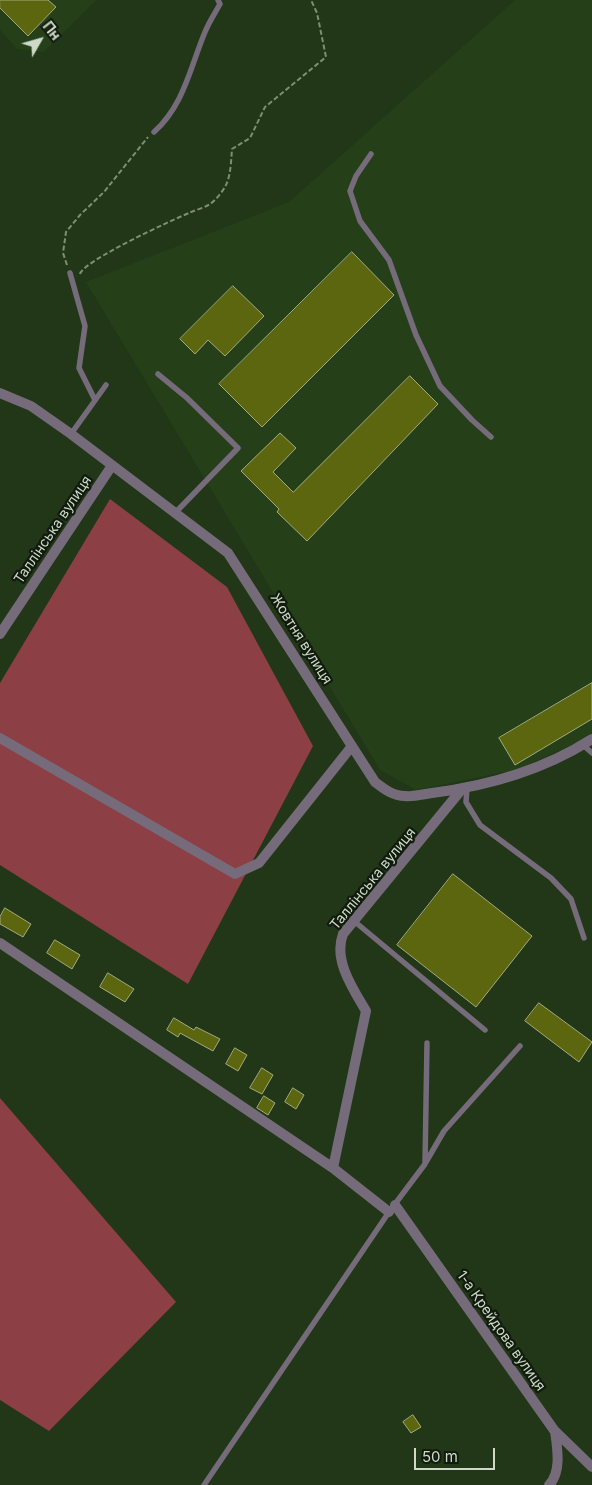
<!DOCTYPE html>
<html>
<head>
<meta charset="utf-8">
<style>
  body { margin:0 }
  #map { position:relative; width:592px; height:1485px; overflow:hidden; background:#213718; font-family:Inter,sans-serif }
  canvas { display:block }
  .north { position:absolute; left:15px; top:15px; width:50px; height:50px; -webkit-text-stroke:4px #111b0e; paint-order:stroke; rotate:52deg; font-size:14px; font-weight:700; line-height:20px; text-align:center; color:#cddac7 }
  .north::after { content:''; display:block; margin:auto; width:18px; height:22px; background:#cddac7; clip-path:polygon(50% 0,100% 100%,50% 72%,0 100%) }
  .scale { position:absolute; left:414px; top:1448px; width:81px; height:22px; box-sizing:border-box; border:2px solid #cddac7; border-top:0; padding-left:6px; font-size:15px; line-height:18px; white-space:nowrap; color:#cddac7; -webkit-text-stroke:4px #111b0e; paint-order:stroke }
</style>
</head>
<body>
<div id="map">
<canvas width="592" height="1485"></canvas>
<div class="north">Пн</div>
<div class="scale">50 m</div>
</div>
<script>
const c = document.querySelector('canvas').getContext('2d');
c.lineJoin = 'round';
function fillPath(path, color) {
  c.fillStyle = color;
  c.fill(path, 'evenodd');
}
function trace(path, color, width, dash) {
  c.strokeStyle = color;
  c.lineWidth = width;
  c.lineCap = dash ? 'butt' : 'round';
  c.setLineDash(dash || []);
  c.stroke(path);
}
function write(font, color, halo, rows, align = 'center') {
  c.font = font + ' Inter,sans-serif';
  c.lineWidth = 4.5;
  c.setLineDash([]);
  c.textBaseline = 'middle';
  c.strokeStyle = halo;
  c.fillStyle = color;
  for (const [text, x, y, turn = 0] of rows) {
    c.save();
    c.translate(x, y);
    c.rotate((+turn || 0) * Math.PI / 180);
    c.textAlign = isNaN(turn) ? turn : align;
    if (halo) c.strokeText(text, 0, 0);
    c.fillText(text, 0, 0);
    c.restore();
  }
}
fillPath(new Path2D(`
  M0,0H96L44,52L17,49L0,30Z
  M515,0H592V733L576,743L519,769L416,790L380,770L86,282L289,202Z`), '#253f19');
fillPath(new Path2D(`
  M110,499L227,587L313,746L188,984L0,865V683Z
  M0,1098L176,1302L49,1431L0,1400Z`), '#8c3f45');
const building = new Path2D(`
  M0,0H48L56,7L28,36L0,8Z
  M352,252L394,295L262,427L219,384Z
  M233,286L264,316L225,356L208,340L195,354L180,339Z
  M410,376L438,404L307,541L277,512L279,509L241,471L280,433L296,448L273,472L293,492Z
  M592,683V719L515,765L499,738Z
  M453,874L532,936L476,1007L397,945Z
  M5,908L31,924L23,937L0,924V917Z
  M55,940L80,955L72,969L47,953Z
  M108,973L134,989L125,1002L100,987Z
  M539,1003L592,1042L579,1062L525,1021Z
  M174,1018L194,1030L196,1027L220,1039L213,1051L180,1033L178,1037L167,1030Z
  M235,1048L247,1055L238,1071L226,1064Z
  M262,1068L273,1075L262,1094L250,1088Z
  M293,1088L304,1095L296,1109L285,1102Z
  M264,1096L275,1103L268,1115L257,1108Z
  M413,1415L421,1427L411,1433L403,1422Z`);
fillPath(building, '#5b660f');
trace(building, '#a2ab80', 1);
trace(new Path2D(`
  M67,265L63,253L66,232L80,215L104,192L148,137
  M80,274C83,261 172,220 189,213C195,210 204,208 210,204C215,201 222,192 225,187C231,176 231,161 232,149L250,138L265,107L326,57L317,13L311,0`), '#7d8e75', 2, [5, 2.5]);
trace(new Path2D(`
  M154,132C184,105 190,68 205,32C209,22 215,13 220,4L218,0
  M371,154L356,176L350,191L360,221L389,260L416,335L440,386L472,420L491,437
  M70,273L85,326L79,368L95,400
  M158,374L186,397L238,448L175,513
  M71,434L106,385
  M583,745L592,753
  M467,788L466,802L480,825L551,878L571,899L584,938
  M354,921L485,1030
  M426,1162L444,1131L520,1046
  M204,1485L389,1212L425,1164L427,1043`), '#766b7a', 5.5);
trace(new Path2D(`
  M0,393L31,406L71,434L228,553L375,782C384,789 393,796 405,796C414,797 424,794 432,793C487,786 545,769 592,739
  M0,634L111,467
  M0,738L235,874L259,863L352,746
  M0,943L333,1168L389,1212
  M333,1168L366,1011C353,989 333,960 343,934L462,789
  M395,1205L554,1430L592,1467
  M549,1485C562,1472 557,1447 555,1431`), '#766b7a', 10);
write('14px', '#cddac7', '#111b0e', [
  ["Таллінська вулиця",53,530,-56],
  ["Жовтня вулиця",301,639,58],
  ["Таллінська вулиця",373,879,-51],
  ["1-а Крейдова вулиця",501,1331,55]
]);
</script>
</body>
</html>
